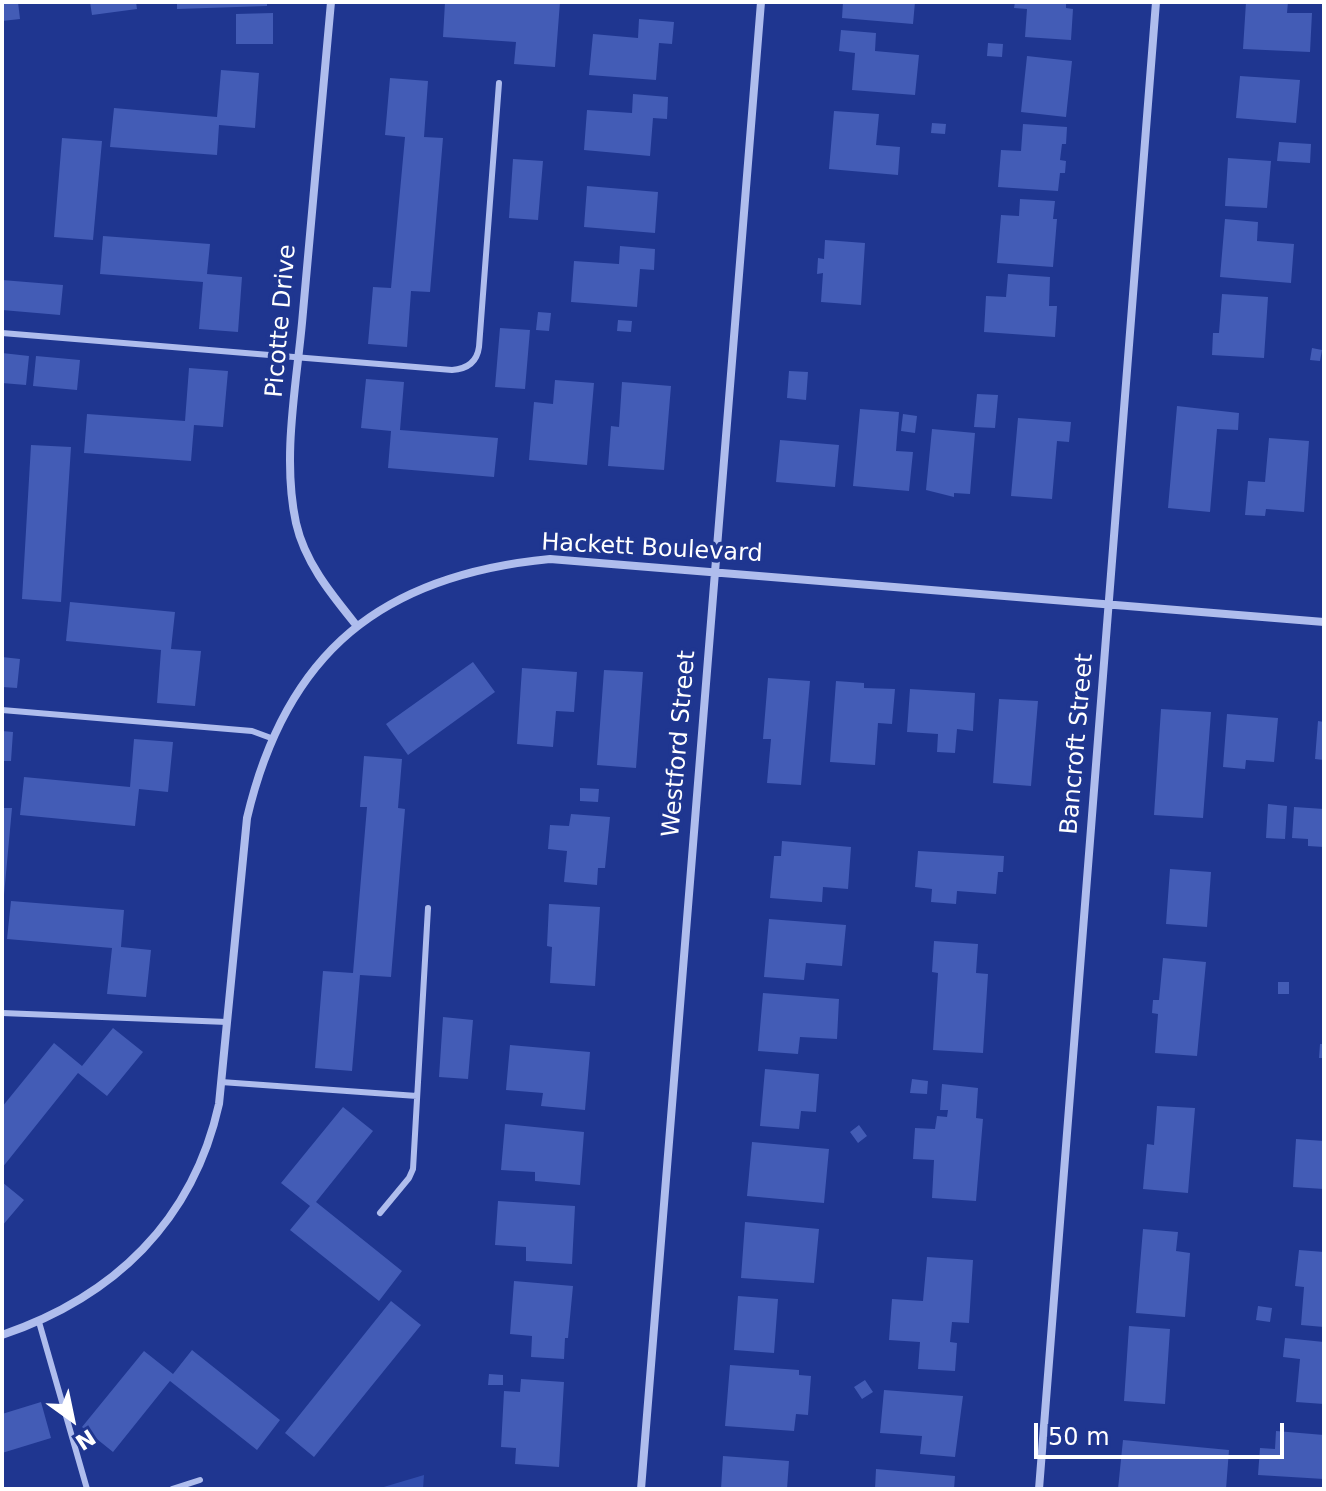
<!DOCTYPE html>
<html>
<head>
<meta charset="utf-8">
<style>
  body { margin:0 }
  #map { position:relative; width:1326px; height:1491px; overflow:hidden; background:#1f3690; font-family:"DejaVu Sans",sans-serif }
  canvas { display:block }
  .frame { position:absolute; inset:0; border:4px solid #fff; pointer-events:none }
  .north { position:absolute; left:32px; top:1379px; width:80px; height:80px; -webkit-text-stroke:6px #1f3690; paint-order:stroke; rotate:147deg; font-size:22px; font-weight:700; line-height:32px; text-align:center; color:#fff }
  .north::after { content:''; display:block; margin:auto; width:28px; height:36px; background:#fff; clip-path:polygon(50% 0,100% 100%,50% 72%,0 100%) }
  .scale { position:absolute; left:1034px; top:1423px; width:250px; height:36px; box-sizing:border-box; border:4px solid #fff; border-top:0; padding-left:10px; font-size:24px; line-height:28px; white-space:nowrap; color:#fff; -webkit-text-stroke:6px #1f3690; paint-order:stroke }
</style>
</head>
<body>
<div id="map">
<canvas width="1326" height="1491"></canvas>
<div class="frame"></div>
<div class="north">N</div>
<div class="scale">50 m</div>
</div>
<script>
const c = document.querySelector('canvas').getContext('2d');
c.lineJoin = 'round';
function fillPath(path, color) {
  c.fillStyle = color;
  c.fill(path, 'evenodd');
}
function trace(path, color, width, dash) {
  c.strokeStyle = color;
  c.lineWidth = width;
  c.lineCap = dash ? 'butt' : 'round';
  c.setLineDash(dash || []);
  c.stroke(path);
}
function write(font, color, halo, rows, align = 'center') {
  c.font = font + ' "DejaVu Sans",sans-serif';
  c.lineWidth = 8;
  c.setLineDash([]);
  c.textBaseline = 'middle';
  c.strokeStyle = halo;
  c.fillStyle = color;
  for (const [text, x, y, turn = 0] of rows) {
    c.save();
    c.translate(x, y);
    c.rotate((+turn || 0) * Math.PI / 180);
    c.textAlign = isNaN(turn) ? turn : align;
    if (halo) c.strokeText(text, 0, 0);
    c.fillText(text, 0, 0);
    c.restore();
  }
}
fillPath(new Path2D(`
  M424,1475L423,1489H377Z`), '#324eae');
fillPath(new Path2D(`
  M2,2H18L20,19L2,21Z
  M90,2H136L137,9L92,15Z
  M177,2H267V6L177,9Z
  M445,2H560L555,67L514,64L516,42L443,37Z
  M843,2H915L913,24L842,18Z
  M1015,2H1066V8L1073,9L1071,40L1025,37L1027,9L1014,8Z
  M1246,2H1288L1287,13H1312L1310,52L1243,49Z
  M273,13V44H236V14Z
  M639,19L674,22L672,44L659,43L656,80L589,75L593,34L638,38Z
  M841,30L876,33L875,51L919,55L915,95L852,90L855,53L839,51Z
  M988,43L1003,44L1002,57L987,56Z
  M1027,56L1072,61L1066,117L1021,112Z
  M221,70L259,73L255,128L219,125L217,155L110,147L114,108L217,117Z
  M1240,76L1300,80L1296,123L1236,118Z
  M390,78L428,81L424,137L443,138L430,292L411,291L407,347L368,344L373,287L391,288L405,137L385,135Z
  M633,94L668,97L667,119L653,118L650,156L584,150L587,110L632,113Z
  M834,111L879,114L876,145L900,147L898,175L829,169Z
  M932,123L946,124L945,134L931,133Z
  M1023,124L1067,127L1066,144H1062L1060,160L1066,161L1065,173H1060L1058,191L998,187L1001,150L1021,151Z
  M62,138L102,141L93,240L54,237Z
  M1279,142L1311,144L1310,163L1277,161Z
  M1228,158L1271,161L1267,208L1225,206Z
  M513,159L543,161L538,220L509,218Z
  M587,186L658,192L655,233L584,227Z
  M1020,199L1055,201L1053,219H1057L1053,267L997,263L1001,215L1019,216Z
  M1225,219L1258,222L1257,241L1294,244L1291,283L1220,277Z
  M103,236L210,244L207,274L242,277L238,332L199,329L203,282L100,274Z
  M825,240L865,243L861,305L821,302L823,273L817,274L818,258L824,259Z
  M620,246L655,249L654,270L640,269L637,307L571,302L574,261L619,264Z
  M1008,274L1050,277L1049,306H1057L1055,337L984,332L986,296L1006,297Z
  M2,280L63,285L60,315L2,310Z
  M1222,294L1268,297L1264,358L1212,355L1213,333H1219Z
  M538,312L551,313L549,331L536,330Z
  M618,320L632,321L631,332L617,331Z
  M500,328L530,330L525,389L495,387Z
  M1312,348L1322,350L1320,361L1310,360Z
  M2,353L29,356L26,385L2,383Z
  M36,356L80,360L77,390L33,386Z
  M189,368L228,371L223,427L194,425L191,461L84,453L87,414L185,421Z
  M789,371L808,372L806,400L787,398Z
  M366,379L404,382L400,430L498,438L494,477L388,468L391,431L361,428Z
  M555,380L594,383L587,465L529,460L534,402L553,404Z
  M622,382L671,386L664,470L608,466L611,426L619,427Z
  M977,394L998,395L995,428L974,427Z
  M1177,406L1239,413L1238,430L1217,429L1210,512L1168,508Z
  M860,409L899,412L896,451L913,452L909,491L853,486Z
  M903,414L917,416L915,433L901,431Z
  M1018,418L1071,422L1069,442L1057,441L1052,499L1011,496Z
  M932,429L975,433L970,494L954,493V497L926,490Z
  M1269,438L1309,441L1304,512L1266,509L1265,516L1245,515L1248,481L1265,482Z
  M780,440L839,445L835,487L776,482Z
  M31,445L71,447L61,602L22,599Z
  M70,602L175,612L171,649L201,651L195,706L157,703L161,650L66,641Z
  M2,657L20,659L17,688L2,687Z
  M473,662L495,692L408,755L386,724Z
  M522,668L577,672L574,712L556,711L553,747L517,744Z
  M604,670L643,672L636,768L597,765Z
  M768,678L810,681L801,785L767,783L771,739H763Z
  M836,681L864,683V688L895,689L892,724L878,723L875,765L830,762Z
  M910,689L975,693L973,731L957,729L955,753L937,752L938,734L907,732Z
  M999,699L1038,701L1031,786L993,783Z
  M1161,709L1211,712L1203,818L1154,815Z
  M1227,714L1278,718L1274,762L1246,760L1245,769L1223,767Z
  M1318,721L1324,722V760L1315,759Z
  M2,731L13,732L11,761H2Z
  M134,739L173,742L168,792L139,789L135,826L20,815L24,777L130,787Z
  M364,756L402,759L398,808L405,809L391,977L360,975L352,1071L315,1068L323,971L353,973L367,807H360Z
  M580,788L599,789L598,802L580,801Z
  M1268,804L1287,806L1285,839L1266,838Z
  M1294,807L1324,809V847L1308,846V839L1292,838Z
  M2,808H12L4,895H2Z
  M571,814L610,817L605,868H598L597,885L564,882L567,851L548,849L550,825L569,826Z
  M782,841L851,847L848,889L823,887L822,902L770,898L774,856H781Z
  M918,851L1004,856L1003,872H998L996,894L957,891L956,904L931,902L932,889L915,887Z
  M1170,869L1211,872L1207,927L1166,924Z
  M11,901L124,910L121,947L151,950L146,997L107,994L112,948L7,939Z
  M549,904L600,907L595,986L550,983L552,947L547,946Z
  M769,919L846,925L842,966L806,963L804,980L764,977Z
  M934,941L978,944L976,973L988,974L983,1053L933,1050L938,973L932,972Z
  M1163,958L1206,962L1197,1056L1155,1053L1158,1014L1152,1013L1153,1000H1159Z
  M1278,982H1289V994H1278Z
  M763,993L839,999L837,1039L800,1037L798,1054L758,1051Z
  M443,1017L473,1020L468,1079L439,1077Z
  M113,1028L143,1052L107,1096L78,1073L2,1168V1107L54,1043L82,1066Z
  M1320,1044H1324V1058H1319Z
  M510,1045L590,1052L585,1110L541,1106L543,1093L506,1090Z
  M765,1069L819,1074L816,1112L801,1111L799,1129L760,1126Z
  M912,1079L928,1081L927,1094L910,1093Z
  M942,1084L978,1088L976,1118L983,1119L976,1201L932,1198L934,1160L913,1159L915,1128L935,1129L937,1116L947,1117L948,1110H940Z
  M1157,1106L1195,1108L1188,1193L1143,1189L1147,1144L1154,1145Z
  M343,1107L373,1131L316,1202L402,1271L379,1301L290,1230L310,1206L281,1183Z
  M505,1124L584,1132L580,1185L535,1181V1172L501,1170Z
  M859,1125L867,1136L858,1143L850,1132Z
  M1296,1139L1324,1141V1189L1293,1187Z
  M752,1142L829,1149L824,1203L747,1196Z
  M2,1182L24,1200L2,1226Z
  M498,1201L575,1206L572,1264L526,1261V1247L495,1245Z
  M745,1222L819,1229L814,1283L741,1278Z
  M1143,1229L1178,1232L1176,1251L1190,1253L1185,1317L1136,1313Z
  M1299,1250L1324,1252V1327L1301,1325L1304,1287L1295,1286Z
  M927,1257L973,1260L969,1323L952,1322L950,1342L957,1343L955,1371L918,1369L920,1342L889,1340L892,1299L923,1301Z
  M514,1281L573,1286L568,1338H565L564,1359L531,1357L532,1336L510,1334Z
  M738,1296L778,1299L774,1353L734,1350Z
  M391,1301L421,1325L314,1457L285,1433Z
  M1258,1306L1272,1308L1270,1322L1256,1320Z
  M1129,1326L1170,1329L1165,1404L1124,1401Z
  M1285,1338L1324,1342V1404L1296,1402L1300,1359L1283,1357Z
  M192,1350L280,1420L257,1450L170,1381L113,1452L82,1427L144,1351L173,1374Z
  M730,1365L799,1370V1375L811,1376L808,1415L796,1414L794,1431L725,1426Z
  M489,1374L503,1375V1385H488Z
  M521,1379L564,1382L559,1467L515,1464L516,1448L501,1447L504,1391L520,1392Z
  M865,1380L873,1392L862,1399L854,1387Z
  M884,1390L963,1396L955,1457L920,1454L922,1436L880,1433Z
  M41,1402L51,1438L2,1453V1414Z
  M1276,1431L1324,1435V1479L1258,1475L1260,1448L1275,1449Z
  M1123,1440L1229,1450L1226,1489H1118Z
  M723,1456L789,1461L787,1489H721Z
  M876,1469L955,1476L954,1489H875Z`), '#435cb6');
trace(new Path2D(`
  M2,333L452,370C467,369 477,362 479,347L499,83
  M2,710L252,731L271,738
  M2,1013L227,1022
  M221,1082L417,1096
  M380,1213L409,1178L413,1169L428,908
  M39,1322L87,1489
  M172,1489L200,1480`), '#afbded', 6);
trace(new Path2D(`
  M331,2C321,109 311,216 302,323C296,387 282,459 296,523C305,563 332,595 357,626
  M2,1335C114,1297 193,1221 219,1104L247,818C286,652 382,575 550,559L1324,622
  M641,1489L761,2
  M1039,1489L1156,2`), '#afbded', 8);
write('24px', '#fff', '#1f3690', [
  ["Picotte Drive",282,321,-85],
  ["Hackett Boulevard",652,549,3],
  ["Westford Street",680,744,-85],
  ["Bancroft Street",1078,744,-85]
]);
</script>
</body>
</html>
